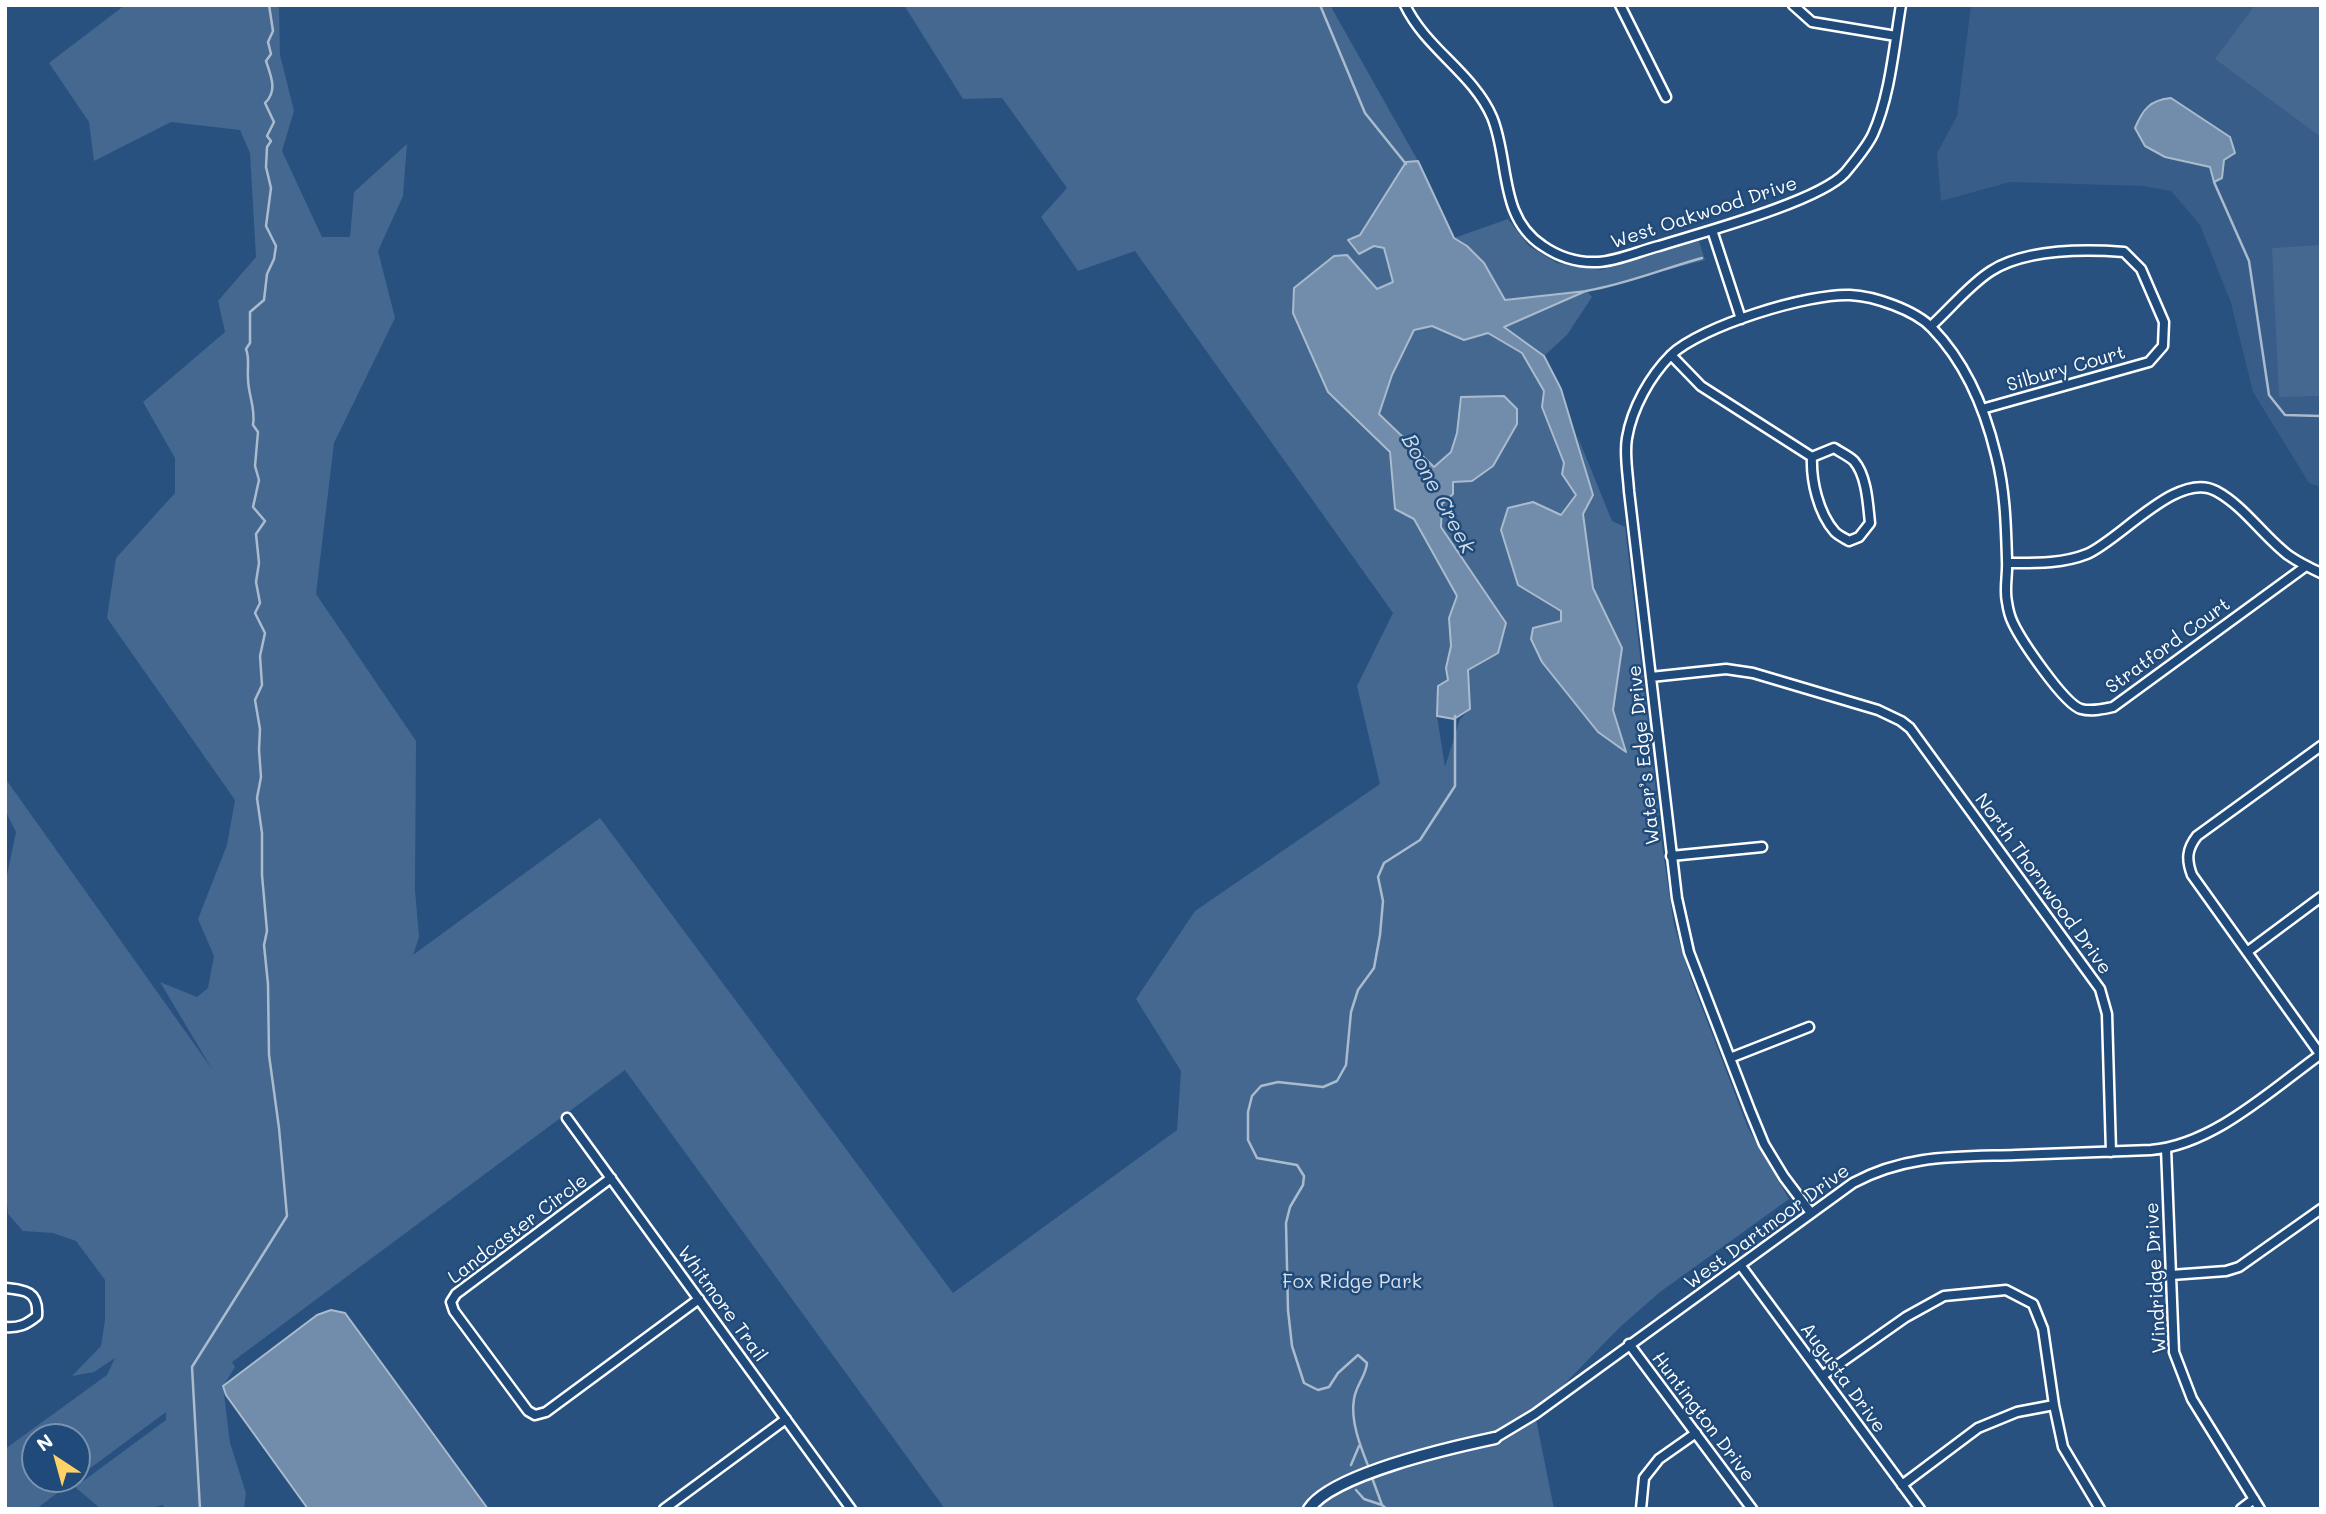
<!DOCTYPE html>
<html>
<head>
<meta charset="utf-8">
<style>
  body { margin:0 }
  #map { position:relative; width:2326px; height:1514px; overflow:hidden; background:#28517f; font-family:Mali,sans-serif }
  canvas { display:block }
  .frame { position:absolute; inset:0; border:7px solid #fff; pointer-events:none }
  .north { position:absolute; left:21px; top:1423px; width:70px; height:70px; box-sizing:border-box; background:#1f4a7a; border:2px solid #7992af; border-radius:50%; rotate:324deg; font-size:19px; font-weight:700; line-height:28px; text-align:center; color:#fff }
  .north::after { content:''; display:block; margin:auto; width:24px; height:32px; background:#ffd166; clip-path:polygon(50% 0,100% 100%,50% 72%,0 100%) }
</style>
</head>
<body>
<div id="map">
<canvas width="2326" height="1514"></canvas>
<div class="frame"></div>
<div class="north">N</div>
</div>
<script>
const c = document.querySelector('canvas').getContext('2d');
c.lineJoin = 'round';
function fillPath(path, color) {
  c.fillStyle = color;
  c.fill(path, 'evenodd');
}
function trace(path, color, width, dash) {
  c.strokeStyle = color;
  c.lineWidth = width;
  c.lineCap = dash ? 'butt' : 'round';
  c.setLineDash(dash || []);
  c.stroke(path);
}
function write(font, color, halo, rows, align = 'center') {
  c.font = font + ' Mali,sans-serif';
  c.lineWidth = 5;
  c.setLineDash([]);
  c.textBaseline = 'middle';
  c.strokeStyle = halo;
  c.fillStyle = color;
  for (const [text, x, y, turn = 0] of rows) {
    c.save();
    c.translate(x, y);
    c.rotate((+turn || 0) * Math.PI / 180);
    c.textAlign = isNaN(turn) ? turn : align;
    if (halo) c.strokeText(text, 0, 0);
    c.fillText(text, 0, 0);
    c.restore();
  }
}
fillPath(new Path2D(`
  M1971,5H2321V487L2309,483L2253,392L2231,303L2200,225L2171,191L2143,186L2010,182L1941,201L1937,153L1957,116Z`), '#375d88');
fillPath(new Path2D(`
  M125,5H279L280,55L294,111L282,151L322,237H350L354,192L407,144L403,196L378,251L395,318L334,443L316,594L416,741L415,890L419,937L413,955L600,818L953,1293L1177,1130L1181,1071L1136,999L1195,911L1380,784L1357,686L1393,613L1135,251L1078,271L1041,217L1067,188L1002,98L963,99L904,5H1330L1418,161L1406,162L1360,236L1374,246L1384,248L1394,282L1377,290L1347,255L1328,392L1390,452L1395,509L1414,519L1457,596L1449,618L1451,646L1446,668L1448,680L1438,687L1437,716L1445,767L1460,719L1470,709L1468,669L1498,653L1506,623L1441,527L1442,503L1453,482L1472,481L1517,424V409L1504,396L1461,397L1457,433L1451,452L1434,467L1379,415L1392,375L1413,330L1432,326L1464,340L1488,333L1522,353L1544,391L1542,407L1564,463L1562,474L1576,495L1561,515L1533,502L1518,585L1561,611V621L1625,750L1613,710L1622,648L1593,588L1583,514L1593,495L1577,435L1612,521L1625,527L1663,852L1674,925L1691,979L1748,1128L1789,1199L1660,1292L1620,1327L1535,1414L1554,1509H945L625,1070L232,1362L235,1367L223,1386L230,1443L246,1493L244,1509H164L163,1505L148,1509H101L75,1487L166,1420V1412L77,1478V1437H35V1479H76L36,1509H5V1449L107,1375L115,1358L94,1372L72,1376L101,1346L105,1320V1280L76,1241L53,1233L23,1231L8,1214L5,1181V885L16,832L5,810V778L212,1069L160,982L197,997L208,988L214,956L198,919L227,845L235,800L107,618L116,558L175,493V458L143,402L225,332L218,301L256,257L250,153L240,130L171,122L94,161L89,122L49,63Z
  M2255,5H2317L2321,8V137L2215,59Z
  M1508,219L1529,246L1557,263L1601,270L1699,241L1705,260L1587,291L1592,297L1567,335L1544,356L1504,327L1583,292L1505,300L1484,263L1454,238Z
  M2321,245V396L2279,397L2272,248Z`), '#446890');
const water = new Path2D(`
  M2171,98L2230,137L2235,153L2224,160L2222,178L2214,182L2210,167L2165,157L2145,146L2135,128C2143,109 2150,100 2171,98Z
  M1418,161L1454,238L1467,246L1484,263L1505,300L1586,291L1504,327L1544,356L1561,389L1593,495L1583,514L1593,588L1622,648L1613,710L1626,752L1598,732L1542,662L1531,639L1533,628L1561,621V611L1518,585L1501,530L1508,508L1533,502L1561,515L1576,495L1562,474L1564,463L1542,407L1544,391L1522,353L1488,333L1464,340L1432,326L1414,330L1392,375L1379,414L1434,467L1451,452L1457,433L1461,397L1504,396L1517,409V424L1493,466L1472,481L1453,482V494L1442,504L1441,527L1506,623L1498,653L1468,670L1470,709L1454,719L1437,716L1438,686L1448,680L1446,668L1451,646L1449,618L1457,596L1414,519L1395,509L1390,452L1328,392L1293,313L1294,288L1334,256L1347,255L1377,289L1393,282L1384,248L1374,246L1359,254L1348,240L1360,235L1406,162Z
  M331,1310L345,1313L488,1509H308L226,1395L223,1386L317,1315Z`);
fillPath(water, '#718dab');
trace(water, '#aabbcd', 2);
trace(new Path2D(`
  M1320,5L1365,113L1406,164
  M2214,182L2249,261L2269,395L2285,415L2321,416
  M1586,291C1627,284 1662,269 1702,258
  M1351,1465L1359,1446
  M1369,1468C1361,1448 1350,1421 1354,1399C1356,1385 1366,1376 1367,1363L1358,1355L1338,1373L1329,1387L1318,1390L1304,1383L1292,1346L1288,1310L1286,1223L1290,1207L1303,1185L1304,1176L1297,1165L1257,1158L1248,1140V1112L1252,1096L1261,1086L1278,1082L1323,1087L1337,1081L1346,1065L1351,1012L1358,990L1374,968L1380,935L1383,901L1378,877L1384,863L1420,840L1455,786V716
  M1371,1475L1382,1505L1387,1509
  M1356,1490L1364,1499L1382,1505
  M200,1509L192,1367L287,1216L279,1128L269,1055L268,984L264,945L267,931L262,875V833L257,798L261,777L259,750L260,729L255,700L262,685L260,656L265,633L255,613L260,603L256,582L259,563L256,534L265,521L253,507L259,480L255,466L258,432L253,425C256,408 248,395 248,378C247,368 250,359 246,349L250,343V312L264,300L267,274L274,259L276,246L266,226L271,188L266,167L267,147L271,141L267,136L274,122L265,103C278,91 271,76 266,61L271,54L268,42L273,31L269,5`), '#aabbcd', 2.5);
const minor = new Path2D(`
  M1405,5C1426,49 1473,73 1492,117C1510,160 1498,217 1543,246C1559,257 1578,263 1598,262C1618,261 1639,251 1659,246C1700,233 1818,202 1845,173C1854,162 1867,147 1873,134C1890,96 1894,47 1901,5
  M1620,5L1666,97
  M1793,5L1812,22L1896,36
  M1712,230L1741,319
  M1931,326C1950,309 1969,285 1991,271C2026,249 2083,249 2124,252L2141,269L2164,322L2163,346L2149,362L1982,409
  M1671,355L1701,386L1812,457
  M1834,448C1840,452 1849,456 1854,461C1867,476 1868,505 1870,523L1859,537L1849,541C1844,538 1838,535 1835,532C1818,513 1811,480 1812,457Z
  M2007,563C2034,563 2062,564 2087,554C2120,540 2178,470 2216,491C2244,506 2263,536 2288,555C2298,562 2310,568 2321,573
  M1651,677L1726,669L1753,673L1878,710L1901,721L1910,728L2100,989L2107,1014L2111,1152
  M1671,856L1762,847
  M2247,952L2321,897
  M2320,1054L2192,875C2186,859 2187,849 2197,836L2321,746
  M1730,1058L1809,1027
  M567,1118L851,1509
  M2166,1148L2174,1352L2192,1399L2260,1509
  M611,1178L456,1294L451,1302L454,1311L528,1411L535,1415L546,1412L699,1299
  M1811,1213L1784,1177L1764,1144L1750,1110L1689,952L1677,898L1629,491C1628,474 1624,454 1627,438C1632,408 1650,376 1671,355C1701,326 1809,293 1850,295C1874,296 1915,310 1932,328C1965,362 1985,409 1996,455C2005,489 2006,524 2007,560C2008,574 2004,589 2007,602C2008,609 2010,617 2013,623C2021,640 2064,704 2081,709C2092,712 2103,709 2113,707L2306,566
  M1741,1266L1920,1509
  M2171,1275L2226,1271L2239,1267L2321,1209
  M5,1288C25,1290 39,1291 37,1316C26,1325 19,1328 5,1327
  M1629,1344L1752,1509
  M1822,1376L1906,1317L1944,1296L2006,1290L2033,1304L2043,1329L2054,1405L2063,1447L2100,1509
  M1495,1438L1535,1414L1853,1183C1907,1154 1957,1157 2016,1155C2061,1153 2106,1152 2151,1150C2213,1145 2271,1090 2321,1054
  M1902,1485L1978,1428L2017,1412L2054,1405
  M664,1509L786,1419
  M1641,1509L1644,1478L1659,1459L1696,1433
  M2241,1509L2254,1499`);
const tertiary = new Path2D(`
  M1309,1509C1332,1474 1453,1447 1495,1438`);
trace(minor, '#fff', 13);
trace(tertiary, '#fff', 15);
trace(minor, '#1f4a7a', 8);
trace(tertiary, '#1f4a7a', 10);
write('19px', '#fff', '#1f4a7a', [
  ["West Oakwood Drive",1704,213,-18],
  ["Silbury Court",2066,369,-16],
  ["Stratford Court",2168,646,-36],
  ["Water’s Edge Drive",1644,755,-96],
  ["North Thornwood Drive",2043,884,54],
  ["West Dartmoor Drive",1767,1227,-36],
  ["Landcaster Circle",518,1229,-37],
  ["Windridge Drive",2156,1278,-93],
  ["Whitmore Trail",722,1304,54],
  ["Augusta Drive",1843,1378,54],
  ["Huntington Drive",1703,1417,53]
]);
write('19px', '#dae1e9', '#1f4a7a', [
  ["Fox Ridge Park",1352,1282]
]);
write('italic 21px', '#d4dde6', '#1f4a7a', [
  ["Boone Creek",1438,494,62]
]);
</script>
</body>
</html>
